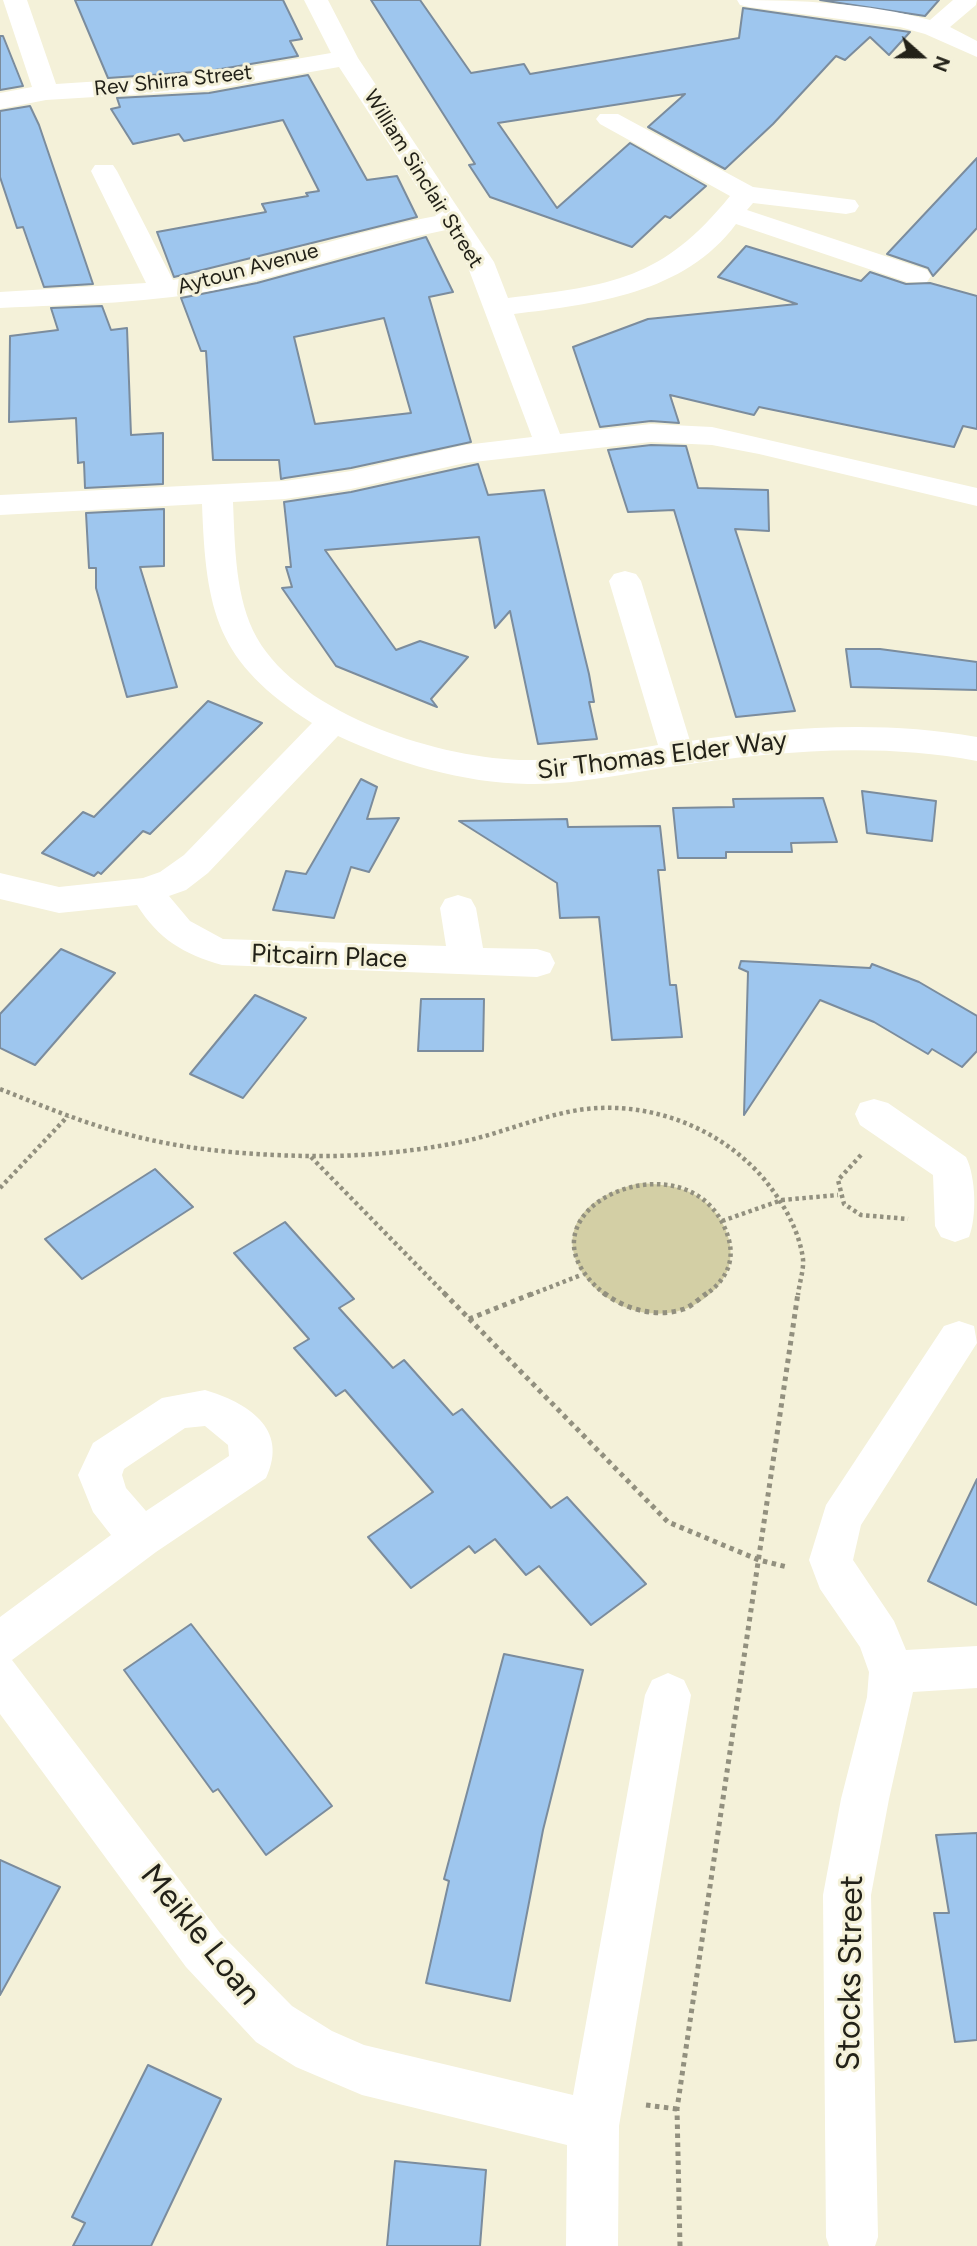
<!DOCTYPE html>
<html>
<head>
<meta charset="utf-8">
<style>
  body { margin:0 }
  #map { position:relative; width:977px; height:2246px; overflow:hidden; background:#f4f1d9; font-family:Figtree,sans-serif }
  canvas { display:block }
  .north { position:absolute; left:886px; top:21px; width:70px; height:70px; -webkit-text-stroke:5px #f4f1d9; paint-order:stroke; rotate:111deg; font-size:19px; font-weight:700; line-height:28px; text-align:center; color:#222118 }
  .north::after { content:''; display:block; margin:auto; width:24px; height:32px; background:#222118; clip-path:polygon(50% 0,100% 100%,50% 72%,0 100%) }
</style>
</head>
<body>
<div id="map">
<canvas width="977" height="2246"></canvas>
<div class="north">N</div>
</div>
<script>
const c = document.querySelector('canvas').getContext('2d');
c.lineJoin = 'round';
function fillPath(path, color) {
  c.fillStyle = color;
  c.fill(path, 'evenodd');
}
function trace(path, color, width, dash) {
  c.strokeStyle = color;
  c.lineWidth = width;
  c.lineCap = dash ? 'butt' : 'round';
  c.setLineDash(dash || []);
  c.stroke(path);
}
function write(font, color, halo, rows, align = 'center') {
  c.font = font + ' Figtree,sans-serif';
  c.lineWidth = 6;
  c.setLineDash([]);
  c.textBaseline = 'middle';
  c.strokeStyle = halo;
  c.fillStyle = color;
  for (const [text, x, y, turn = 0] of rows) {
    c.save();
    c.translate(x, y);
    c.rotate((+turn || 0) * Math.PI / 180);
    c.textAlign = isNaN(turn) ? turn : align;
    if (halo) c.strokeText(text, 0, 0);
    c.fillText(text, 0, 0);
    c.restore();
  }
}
fillPath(new Path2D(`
  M640,1183C656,1184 671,1185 687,1191C722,1205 747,1254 718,1286C637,1376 484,1221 640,1183Z`), '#d3cfa5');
const building = new Path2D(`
  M75,0H283L302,39L290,41L298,56L209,71L108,78Z
  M371,0H420L471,73L524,64L530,74L739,38L743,8L910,32L889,55L870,37L845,60L836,56L773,124L725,169L648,127L685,94L498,123L557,208L630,143L706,186L670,218L665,216L632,247L490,197L469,165L475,164Z
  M820,0H939L925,16Z
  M0,36H3L23,86L0,90Z
  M308,75L367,180L397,176L417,217L174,277L157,232L266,212L262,204L308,196L306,193L319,191L283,120L184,141L179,134L133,144L111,109L120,107L117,98L209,93Z
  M30,106L39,125L93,284L44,287L23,227L17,228L0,177V111Z
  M977,158V228L933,276L928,268L887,254Z
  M426,237L453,292L429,297L471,442L351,468L285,478L281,479L279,460H213L206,351H201L181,298L257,283ZM384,318L411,413L315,424L294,337Z
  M746,246L861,281L870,272L906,284L930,283L977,296V429L963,426L954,447L759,407L754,415L670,395L679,423L651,421L600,427L573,347L648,319L797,304L718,277Z
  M102,306L111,330L127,328L131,435L163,433V484L85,488L84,462L78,463L76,418L9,422L10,336L58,330L51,308Z
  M651,445L686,446L698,488L768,490L769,531L735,529L795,711L736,717L674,510L628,512L608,450Z
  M478,464L488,495L544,490L589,674L594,702H589L597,739L538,744L510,611L495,628L479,537L325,550L396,650L420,641L468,657L431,699L437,707L336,666L282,588L292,587L286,567H291L284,502L351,492Z
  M164,509V566L140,567L177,687L127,697L96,588V568H89L86,513Z
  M846,649H880L977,662V690L851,687Z
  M208,701L262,723L150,834L143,831L101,874L98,872L94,876L42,853L83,812L94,817Z
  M361,779L377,787L367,819L399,818L369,872L351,867L334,918L273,910L286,871L306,874Z
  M862,791L936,801L932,841L867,833Z
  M823,798L837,842L791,843L792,852H726V858H678L673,808L734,807L733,799Z
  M567,819L568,827L660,826L665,870H658L670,985H676L682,1037L612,1040L599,917L560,918L557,883L459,821Z
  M61,949L115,973L35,1065L0,1048V1014Z
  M741,961L870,968L872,964L919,982L977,1016V1051L962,1067L932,1049L928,1054L874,1022L820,1000L744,1115L748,972L739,968Z
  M255,995L306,1018L243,1098L190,1074Z
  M421,999H484L483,1051H418Z
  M155,1169L193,1207L82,1279L45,1239Z
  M285,1222L354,1299L339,1308L393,1368L404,1360L453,1415L462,1409L551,1508L567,1497L646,1584L591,1625L539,1566L526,1575L495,1539L475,1553L469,1546L411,1588L368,1537L433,1492L345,1390L336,1396L294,1348L309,1339L234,1253Z
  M977,1479V1605L928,1581Z
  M191,1624L332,1806L266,1855L218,1789L213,1792L124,1670Z
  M504,1654L583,1670L543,1830L510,2001L426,1983L449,1881L444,1879Z
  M977,1833V2040L955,2042L934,1913H949L936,1835Z
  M0,1860L60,1887L0,1995Z
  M148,2065L221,2099L151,2246H73L85,2223L72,2217Z
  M395,2161L486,2170L480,2246H387Z`);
fillPath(building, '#9ec6ee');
trace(building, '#7b8c9d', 2);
trace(new Path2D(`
  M0,1089C43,1106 85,1124 130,1135C187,1150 249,1155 308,1156C359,1157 411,1152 461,1142C499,1134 535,1118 573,1111C642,1098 718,1125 764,1179C782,1201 799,1229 803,1259C804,1270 799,1284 798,1295
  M861,1155L838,1180L844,1204L861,1215L908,1219
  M311,1157L446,1295
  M0,1188L68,1116
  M722,1221L782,1200L838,1195
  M530,1295L581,1275
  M606,1295C497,1210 698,1125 729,1240C735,1264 724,1282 705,1295`), '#92907f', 4.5, [3.5, 3.5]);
trace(new Path2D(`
  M444,1293L668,1522L759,1560L787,1567
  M604,1293C626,1310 657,1318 684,1309C692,1306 700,1298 707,1293
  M469,1319L534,1293
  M646,2105L677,2109
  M680,2246L677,2109L798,1293`), '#92907f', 5, [4.5, 4.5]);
fillPath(new Path2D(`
  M3,0H27L56,84L209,74L331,53L304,0H328L358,58L494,262L508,298C612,285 662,280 730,196L600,124L596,119L600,114H618L753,187L855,200L859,206L855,212L846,214L753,203L747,210L927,270L931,276L927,282H907L736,224C684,294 594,304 514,314L560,434L651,424L712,427L977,488V506L759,454L712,445L651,442L465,463L351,489L285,499L233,502C235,546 235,599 257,638C301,716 446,761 530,760C573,760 616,752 658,745L609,581L614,574L625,571L636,574L641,581L690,741C786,727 880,720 977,737V761C876,742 777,751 676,766C627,773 577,785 528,784C463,783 396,763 338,736L208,873L186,890L169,896L190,921L223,939L446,946L440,908L445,899L458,895L471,899L476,908L483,948L537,949L550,953L555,963L550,973L537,977L222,965C184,954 159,940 137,905L59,913L0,899V873L59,887L143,878L160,872L184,855L312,723C216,662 206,612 202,504L0,515V495L285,481L351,471L465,445L532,437L466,262L446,230C371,245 302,271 229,287C154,304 76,304 0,308V292L146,283L91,171L95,165H113L117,171L173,280C262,265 347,233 436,216L339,67L209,90L46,100L0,109V93L32,87Z
  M737,0C801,0 867,3 930,20L953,0H977L976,5L950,27L977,41V57L925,34L900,27L749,7L740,5Z
  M874,1099L888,1103L966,1157C976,1177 977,1217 969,1237L955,1242L941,1237L935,1226L933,1175L860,1125L855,1114L860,1103Z
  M959,1321L974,1326L977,1343L861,1525L853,1560L894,1621L906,1650L977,1646V1688L913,1692L889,1799L871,1895L878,2237L875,2246H829L826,2237L823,1895L841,1799L867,1697L869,1672L860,1647L820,1589L809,1560L826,1505L944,1326Z
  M205,1390C246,1402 290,1428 266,1478L156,1552L12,1660L220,1933L292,2006L332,2031L364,2045L573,2095L645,1695L652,1680L668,1673L684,1680L691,1695L619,2126L618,2246H566L567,2145L362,2095L296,2067L256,2042L186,1967L0,1714V1617L111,1535L93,1512L78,1475L93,1443L162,1398ZM205,1426L228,1445L229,1456L146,1511L126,1488L122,1475L124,1469L185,1428Z`), '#fff');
write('21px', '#222118', '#f4f1d9', [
  ["Rev Shirra Street",173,81,-6],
  ["William Sinclair Street",423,179,58],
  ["Aytoun Avenue",248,269,-15]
]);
write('26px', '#222118', '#f4f1d9', [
  ["Sir Thomas Elder Way",662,756,-7],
  ["Pitcairn Place",329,957,2]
]);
write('32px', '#222118', '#f4f1d9', [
  ["Meikle Loan",200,1935,51],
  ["Stocks Street",851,1973,-89]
]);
</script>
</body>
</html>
